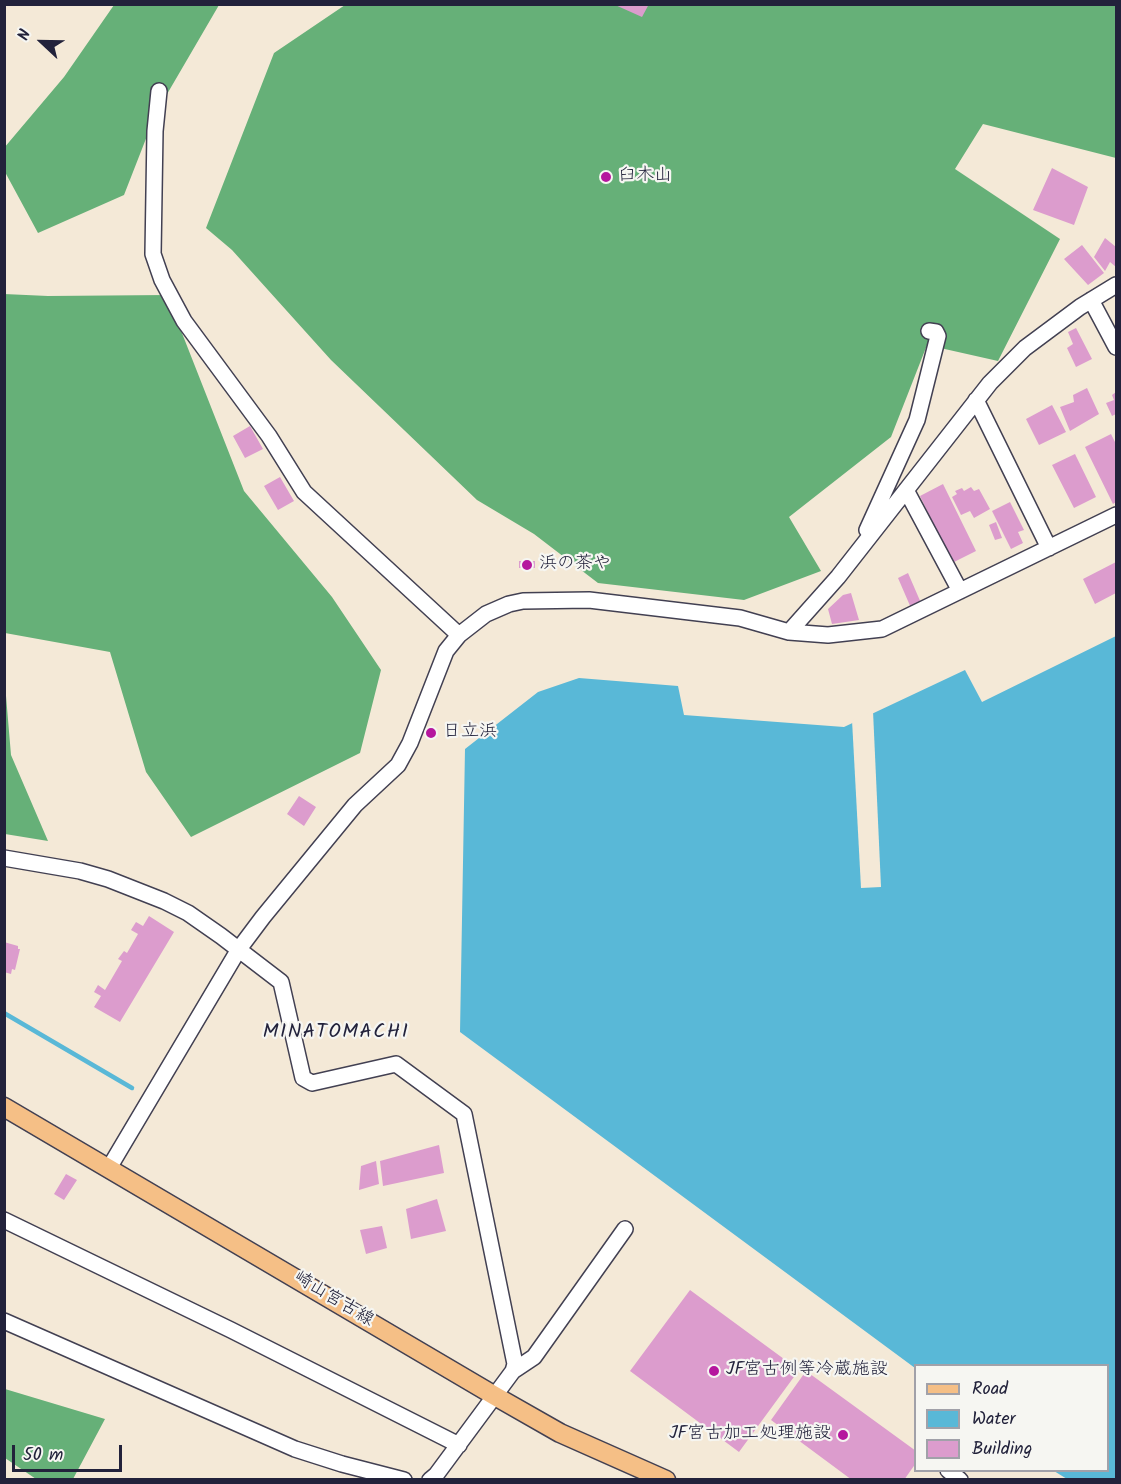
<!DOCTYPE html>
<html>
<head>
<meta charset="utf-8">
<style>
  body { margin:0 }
  #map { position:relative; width:1121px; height:1484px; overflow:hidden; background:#f4e9d7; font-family:Kalam,sans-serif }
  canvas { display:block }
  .frame { position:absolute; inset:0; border:6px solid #22223b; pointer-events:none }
  .legend { position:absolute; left:914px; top:1364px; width:195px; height:108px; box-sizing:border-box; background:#f6f6f2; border:2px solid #a1a1a9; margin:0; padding:8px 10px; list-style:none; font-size:18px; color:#22223b }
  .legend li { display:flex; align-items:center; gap:12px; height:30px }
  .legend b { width:30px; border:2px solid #a1a1a9 }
  .north { position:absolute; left:12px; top:12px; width:60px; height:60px; -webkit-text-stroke:4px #f6f6f2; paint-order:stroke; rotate:292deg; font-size:16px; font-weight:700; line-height:24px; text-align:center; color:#22223b }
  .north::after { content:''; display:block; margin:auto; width:21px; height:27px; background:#22223b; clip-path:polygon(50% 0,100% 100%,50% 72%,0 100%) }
  .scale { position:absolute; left:12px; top:1445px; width:110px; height:27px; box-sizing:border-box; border:3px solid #22223b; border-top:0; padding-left:8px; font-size:18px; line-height:21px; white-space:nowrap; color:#22223b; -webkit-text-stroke:4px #f6f6f2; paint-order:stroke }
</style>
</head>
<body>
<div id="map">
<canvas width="1121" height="1484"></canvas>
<div class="frame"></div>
<ul class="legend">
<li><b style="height:8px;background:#f5bf86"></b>Road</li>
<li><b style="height:16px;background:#59b8d7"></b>Water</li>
<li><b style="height:16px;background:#dc9ccd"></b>Building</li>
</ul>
<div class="north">N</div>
<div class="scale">50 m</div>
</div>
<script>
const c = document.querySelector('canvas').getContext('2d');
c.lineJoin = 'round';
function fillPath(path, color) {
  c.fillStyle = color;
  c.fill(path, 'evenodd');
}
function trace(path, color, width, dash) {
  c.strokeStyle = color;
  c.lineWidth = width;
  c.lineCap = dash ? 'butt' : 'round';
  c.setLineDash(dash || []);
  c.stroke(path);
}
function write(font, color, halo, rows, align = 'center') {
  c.font = font + ' Kalam,"Klee One",sans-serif';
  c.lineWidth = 4.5;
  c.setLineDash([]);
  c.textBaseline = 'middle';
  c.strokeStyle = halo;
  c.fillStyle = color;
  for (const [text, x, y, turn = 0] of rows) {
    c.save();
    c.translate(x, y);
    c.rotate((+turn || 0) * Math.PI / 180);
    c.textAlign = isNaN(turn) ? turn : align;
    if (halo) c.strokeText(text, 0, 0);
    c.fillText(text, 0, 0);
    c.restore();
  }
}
fillPath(new Path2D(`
  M114,5H219L156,113L124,195L38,233L5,172L4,148L64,77Z
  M345,5H1116V158L983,124L955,169L1060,239L998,361L927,345L891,437L789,517L821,571L744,600L598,583L534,534L477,500L331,360L232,250L206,228L274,53Z
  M4,294L48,296L167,295L244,491L332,597L381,670L360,753L191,837L146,772L110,652L5,633Z
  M5,684L11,755L48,841L5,834Z
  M5,1389L105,1419L73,1479H36L5,1458Z`), '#66b078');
fillPath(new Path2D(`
  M1116,636V1479H1067L1054,1471L1108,1470V1366H916L915,1368L460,1032L465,749L538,692L579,678L678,686L684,715L844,727L965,670L982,702Z`), '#59b8d7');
fillPath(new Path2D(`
  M873,711L881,887L861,888L852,720Z`), '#f4e9d7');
trace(new Path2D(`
  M4,1013L132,1088`), '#59b8d7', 4.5);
fillPath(new Path2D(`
  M613,4H649L642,17Z
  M1052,168L1088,187L1074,225L1033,210Z
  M1105,238L1116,247V267L1110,262L1105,271L1094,257Z
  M1082,245L1104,273L1088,285L1064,259Z
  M1076,328L1092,359L1076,367L1067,348L1073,344L1068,332Z
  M1087,388L1099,414L1070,431L1060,407L1074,402L1073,395Z
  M1116,392V414L1112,416L1106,403L1114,400L1112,395Z
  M1052,405L1066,432L1039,445L1026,419Z
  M250,426L263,449L245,458L233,436Z
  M1111,434L1116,444V502L1113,504L1085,447Z
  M1075,454L1096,497L1074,508L1052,465Z
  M280,477L294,501L278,510L264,486Z
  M943,484L976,551L952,563L920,496Z
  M971,487L974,491L979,489L990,509L974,518L970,511L961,515L952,497L957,494L955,491L962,488L964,491Z
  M1010,502L1024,530L1018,532L1023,543L1011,549L992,511Z
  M996,522L1002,538L995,540L989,525Z
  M519,561H535V568H519Z
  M1116,562V593L1095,604L1083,579Z
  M908,573L921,603L911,608L898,578Z
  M851,593L859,620L832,624L828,609L843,595Z
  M299,796L316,807L304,826L287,814Z
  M149,916L174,932L120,1022L94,1007L101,996L94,992L98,985L105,990L122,961L118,959L124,951L127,953L138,934L131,930L136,922L143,926Z
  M4,942L18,946V949H20L15,970L12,969L11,974L4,972Z
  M439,1145L444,1173L383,1186L380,1161Z
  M376,1161L379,1184L359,1190L361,1166Z
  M66,1174L77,1180L64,1200L54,1194Z
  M437,1199L446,1231L411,1239L406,1209Z
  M382,1226L387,1248L366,1254L360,1230Z
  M690,1290L799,1370L739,1452L630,1371Z
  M806,1371L916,1451V1463L904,1480H852L771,1420Z`), '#dc9ccd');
const minor = new Path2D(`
  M159,91L155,131L153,254L162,280L184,321L269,436L304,492L459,635
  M1091,300L1116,347
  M976,400L1049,548
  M906,490L960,591
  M867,530L917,420L938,336L936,332L929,331
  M789,632L838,577L990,383L1025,348L1080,307L1116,285
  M4,858L80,871L108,879L164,901L188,913L221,936L281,982L303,1078L312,1083L396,1064L464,1114L515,1364L513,1371L436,1475L430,1480
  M109,1168L239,949L263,917L355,805L398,765L410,743L446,651L459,635L486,614L509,604L523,601L589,600L740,618L789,632L828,635L882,629L1116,515
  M4,1220L231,1330L459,1445
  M4,1321L295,1449L342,1464L404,1480
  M513,1371L534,1357L625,1229
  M948,1470L960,1480`);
const major = new Path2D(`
  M4,1107L495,1396L560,1433L666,1480`);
trace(minor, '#424052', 18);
trace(major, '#424052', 21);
trace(minor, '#fff', 15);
trace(major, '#f5bf86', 18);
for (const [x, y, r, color] of [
  [606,177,6,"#b5179e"],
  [527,565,6,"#b5179e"],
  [431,733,6,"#b5179e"],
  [714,1371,6,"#b5179e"],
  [843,1435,6,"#b5179e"]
]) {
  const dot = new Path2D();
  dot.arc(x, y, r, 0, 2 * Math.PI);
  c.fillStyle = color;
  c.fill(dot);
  trace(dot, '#f6f6f2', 2);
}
write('18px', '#22223b', '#f6f6f2', [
  ["臼木山",618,177],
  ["浜の茶や",539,565],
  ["日立浜",443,733],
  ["JF宮古例等冷蔵施設",726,1371],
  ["JF宮古加工処理施設",831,1435,"right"]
], 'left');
write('18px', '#22223b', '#f6f6f2', [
  ["崎山宮古線",333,1300,31]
]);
c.letterSpacing = '1.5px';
write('20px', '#22223b', '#f6f6f2', [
  ["MINATOMACHI",336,1034]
]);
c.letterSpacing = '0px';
</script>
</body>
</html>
